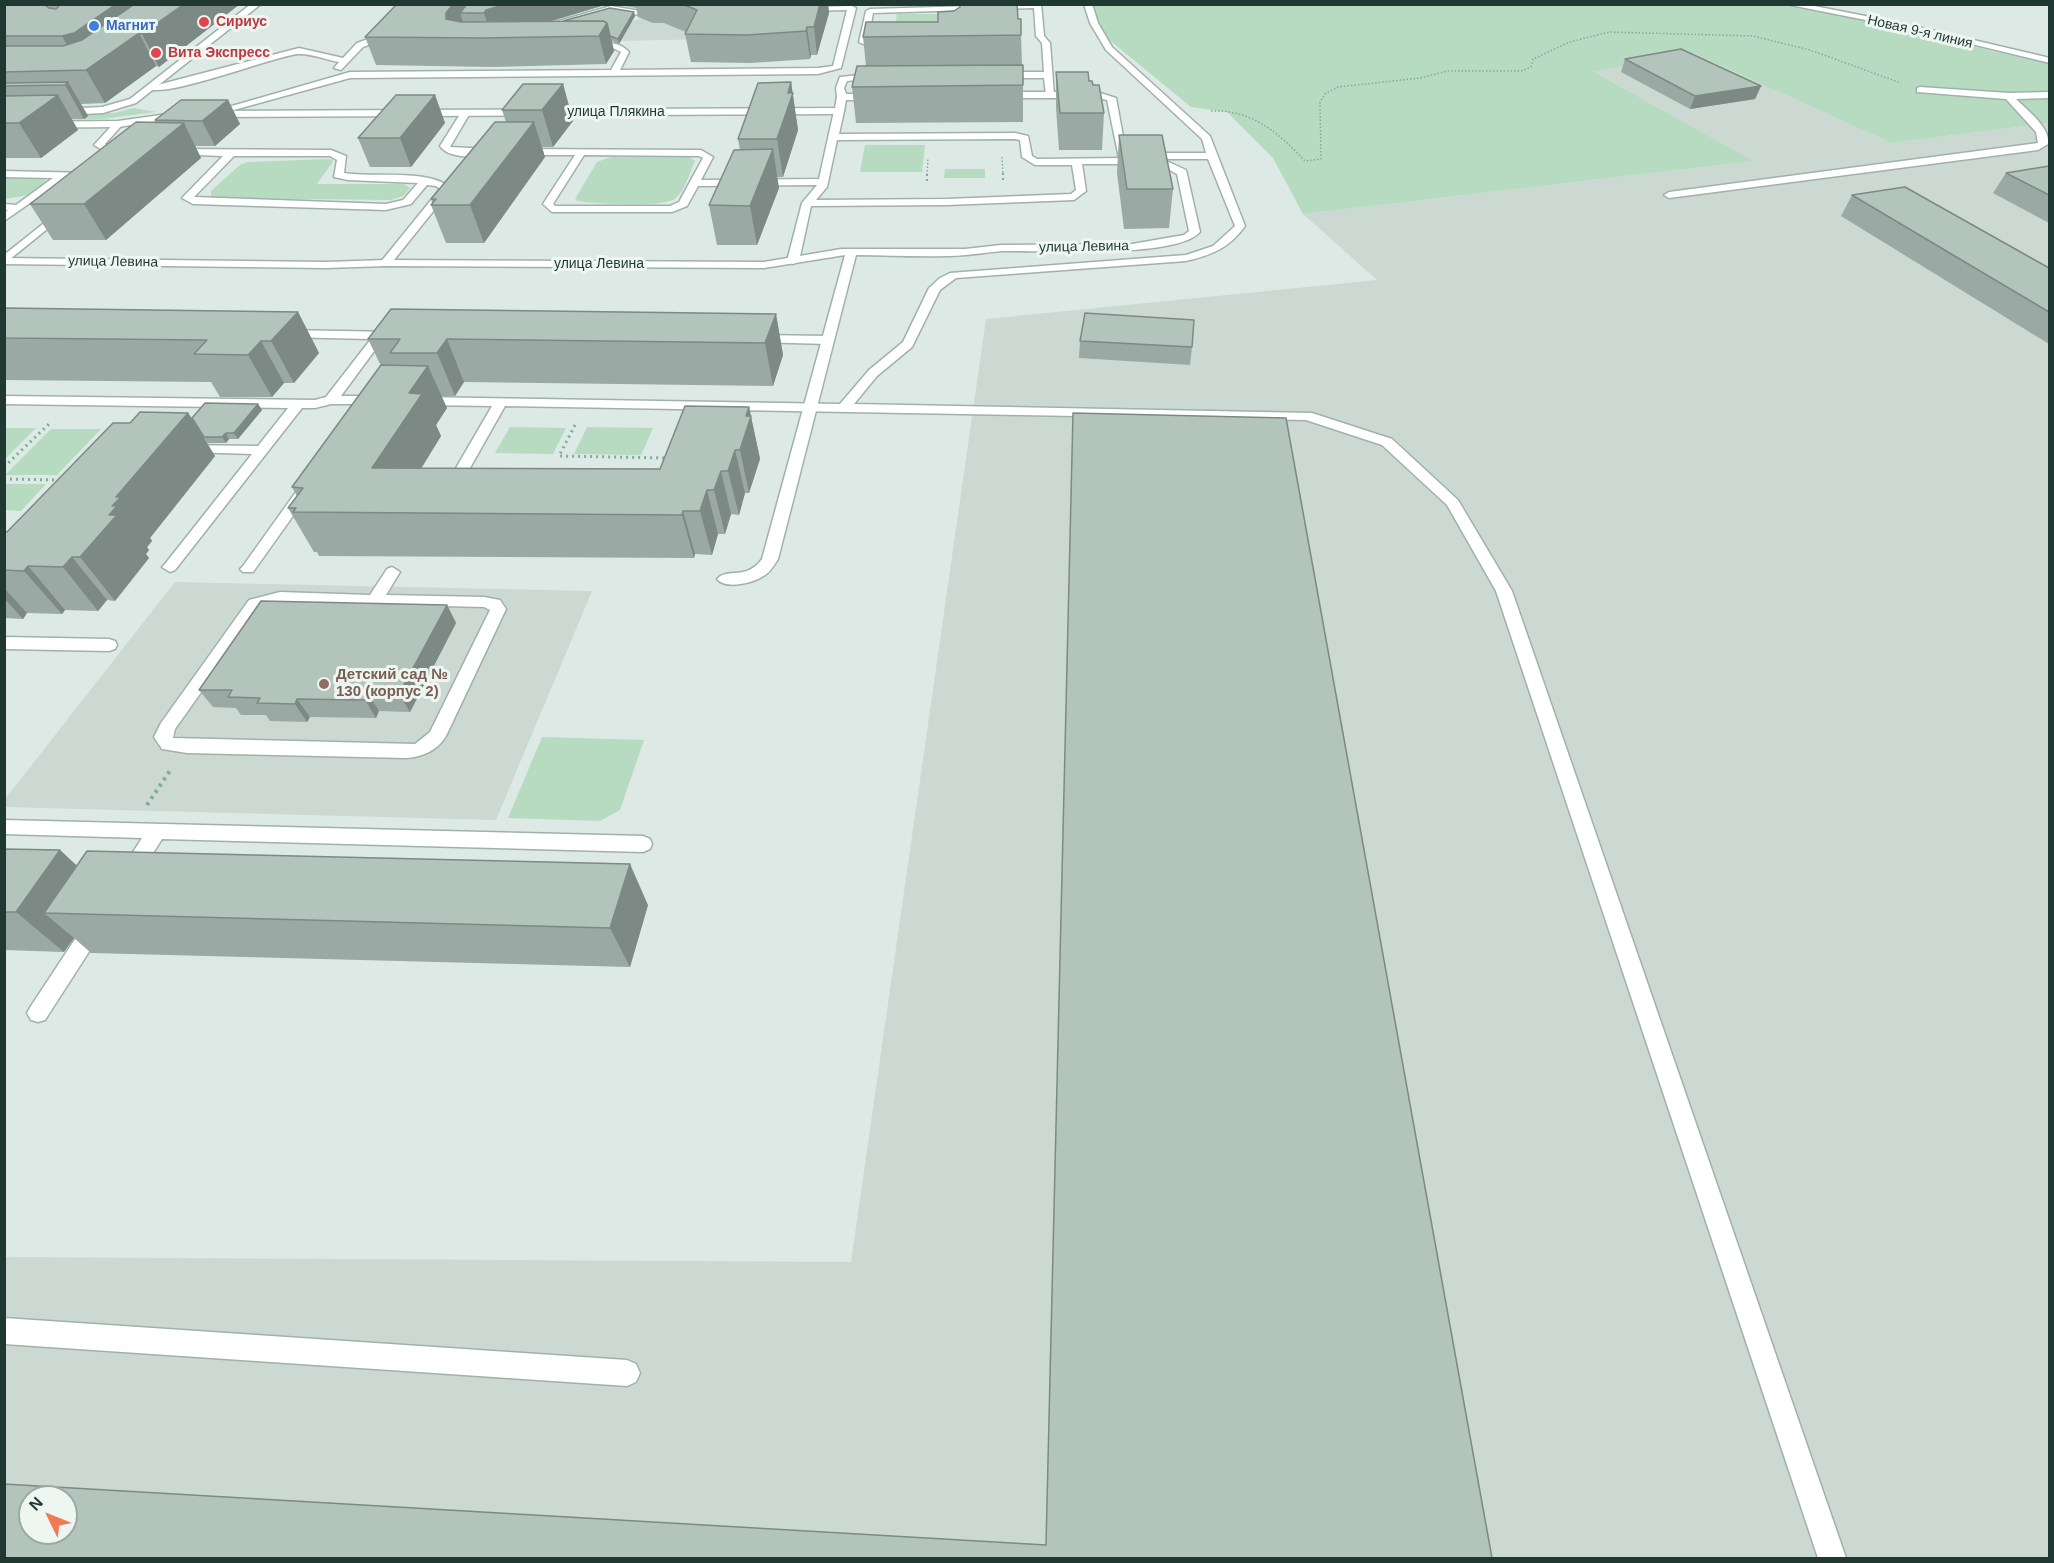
<!DOCTYPE html>
<html>
<head>
<meta charset="utf-8">
<style>
  body { margin:0 }
  #map { position:relative; width:2054px; height:1563px; overflow:hidden; background:#dde9e4; font-family:Arial,sans-serif }
  canvas { display:block }
  .frame { position:absolute; inset:0; border:6px solid #1f3932; pointer-events:none }
  .north { position:absolute; left:18px; top:1485px; width:60px; height:60px; box-sizing:border-box; background:#eef6f2; border:2px solid #9baaa5; border-radius:50%; rotate:313deg; font-size:16px; font-weight:700; line-height:24px; text-align:center; color:#1f3932 }
  .north::after { content:''; display:block; margin:auto; width:21px; height:27px; background:#f17953; clip-path:polygon(50% 0,100% 100%,50% 72%,0 100%) }
</style>
</head>
<body>
<div id="map">
<canvas width="2054" height="1563"></canvas>
<div class="frame"></div>
<div class="north">N</div>
</div>
<script>
const c = document.querySelector('canvas').getContext('2d');
c.lineJoin = 'round';
function fillPath(path, color) {
  c.fillStyle = color;
  c.fill(path, 'evenodd');
}
function trace(path, color, width, dash) {
  c.strokeStyle = color;
  c.lineWidth = width;
  c.lineCap = dash ? 'butt' : 'round';
  c.setLineDash(dash || []);
  c.stroke(path);
}
function write(font, color, halo, rows, align = 'center') {
  c.font = font + ' Arial,sans-serif';
  c.lineWidth = 6;
  c.setLineDash([]);
  c.textBaseline = 'middle';
  c.strokeStyle = halo;
  c.fillStyle = color;
  for (const [text, x, y, turn = 0] of rows) {
    c.save();
    c.translate(x, y);
    c.rotate((+turn || 0) * Math.PI / 180);
    c.textAlign = isNaN(turn) ? turn : align;
    if (halo) c.strokeText(text, 0, 0);
    c.fillText(text, 0, 0);
    c.restore();
  }
}
fillPath(new Path2D(`
  M688,5L703,39L622,41L599,31Z
  M1693,53L1891,143L2049,123V1558H5V1257L851,1262L986,319L1377,280L1303,214L1752,161L1592,70ZM30,1497H66V1533H30Z
  M175,582L592,591L496,820L5,807V799Z`), '#ccd9d3');
fillPath(new Path2D(`
  M1082,5H1780L1901,26L1991,51L2049,62V123L1891,143L1693,53L1593,71L1753,161L1303,214L1273,158L1227,112L1191,107L1102,34L1096,17Z
  M897,14H944L943,26H895Z
  M134,108L156,112L102,119L5,120L4,114L114,113Z
  M865,145H925L922,172H860Z
  M611,157H689L695,161C690,172 685,190 676,198C665,208 594,204 578,201L575,199L597,162Z
  M328,159L333,160L332,163L317,184H404L410,188L403,196L391,200L217,198L211,196V191L240,165L247,162Z
  M945,169H985V178H944Z
  M40,177L46,181L28,195L5,199V178Z
  M510,427L566,428L553,454L495,453Z
  M587,427L653,428L641,455L574,454Z
  M5,428H36L5,459Z
  M51,429H101L57,475H5Z
  M5,484H46L21,511L5,510Z
  M542,737L644,740L620,810L600,821L508,818Z`), '#b6dbc0');
const service = new Path2D(`
  M409,4H425L415,7L385,39L363,47L341,70L334,68L339,62C327,60 310,53 298,54C271,57 163,100 146,88L299,48L343,58L357,43L379,35Z
  M660,4H674L640,15L611,10L539,30L535,28L611,6L640,11Z
  M1041,4L1044,36L1050,43L1054,95L1050,98L1046,95L1044,78H1000L996,75L1000,72H1044L1042,43L1036,36L1034,8L873,13L868,40L891,44C884,48 866,46 859,42L866,11L870,9Z
  M1084,4H1092L1098,23L1112,47L1210,136L1245,226C1229,248 1212,255 1186,261L956,278L940,290L912,347L877,376L854,404L1312,413L1392,439L1458,500L1512,591L1846,1558H1818L1496,591L1447,505L1382,445L1306,420L505,406L466,475V477L476,483L469,487L453,482L452,475L492,406L419,405L413,401L419,397L840,404L869,370L903,342L929,288L940,278L950,273L1186,255L1213,246L1235,226L1208,159H1166L1155,164L1150,161L1164,153H1206L1202,139L1106,50L1090,23Z
  M852,6L856,8L841,68L818,74L350,78L212,116L204,114L350,72L611,70L621,52L613,48L587,47V43H590C604,42 619,41 629,52L620,70L818,68L833,66L847,10L806,11L802,9L806,7Z
  M879,73L883,76L882,78L847,81L844,88L847,97L842,100L837,97L836,88L840,77Z
  M1920,87L2009,93L2050,92V98L2016,99C2026,109 2051,128 2048,144L2038,150L1669,198L1664,195L1669,192L2038,143L2036,132L2006,99L1917,92V88Z
  M839,108L844,111L839,134L1015,133L1028,136L1032,156L1037,159L1123,158L1128,161L1123,164H1082L1086,191L1074,200L947,205L811,206L799,261L793,264L787,261L802,203L817,185L698,186L687,206L672,212H552L543,204L575,155H519L514,152L519,149L701,150L713,157L701,180L819,179L834,111ZM1015,139L1020,140L1022,157L1035,165H1072L1076,190L1071,194L947,199L816,200L827,187L837,140ZM584,155L699,156L703,158L679,202L670,206H555L553,204Z
  M462,111L470,113L450,147L492,149L495,150V154C481,157 449,160 440,146Z
  M115,122L123,124L105,144L110,147L130,149V153H108L94,145Z
  M175,149L331,150L346,156L344,173C372,178 432,168 451,189L390,265L386,266L380,263L440,189L436,186L427,185L411,204L386,210L193,204L182,198L223,156L172,154V150ZM234,156H330L337,160L334,177L348,180L418,183L403,200L386,204L194,197Z
  M4,171L90,173L95,176L90,179L66,178L4,221V213L8,210H4V204L16,205L53,178L4,177Z
  M63,208L68,211L67,213L4,264V255Z
  M286,330L395,332V338L383,339L341,396H379L385,400L379,404H331L315,408H302L175,570L170,572L162,567L165,564L252,454L189,452L182,448L184,445L258,446L288,408L4,404V396L315,400L326,397L371,339L282,337L280,334Z
  M758,335L828,336L834,340L828,344L754,342L752,339Z
  M303,488L310,492L253,572H243L240,569L243,566L298,489Z
  M392,567L400,572L386,595L484,597L500,600L506,609L446,736C437,751 422,757 406,758L187,753L162,749L154,737L161,723L249,600L280,592L370,595L387,569ZM280,602L484,607L490,610L430,732L415,744L173,738L175,729L261,608Z
  M4,637L109,639L115,641L117,645L115,649L109,651L4,649Z
  M4,820L643,836L650,839L652,844L650,849L643,852L162,839L136,880L129,882L122,880L119,874L142,838L4,834Z
  M96,916L103,918L106,924L103,930L45,1020L38,1022L31,1020L27,1013L31,1006L89,918Z
  M4,1318L627,1360L636,1364L640,1373L636,1382L627,1386L4,1344Z`);
const minor = new Path2D(`
  M251,4H261L136,103L103,113L62,115L57,112L62,109L102,107L130,99Z
  M1785,4H1804L1901,23L2050,58V63L1901,27Z
  M1097,92L1116,98L1127,158H1160L1186,170L1200,232C1176,259 1042,250 1002,251C990,252 978,254 966,255C929,258 892,255 856,255L778,559C774,565 771,571 765,575C754,583 726,590 717,579C728,567 746,581 762,559L845,255L764,268L386,266L326,268L4,264V258L326,262L386,260L764,262L841,249H965L1001,245L1132,244L1184,235L1189,231L1177,174L1158,164L1120,163L1107,100L1097,98H999L995,95L999,92Z
  M842,94H876L881,97L876,100H846L844,111L839,114L213,117L208,114L213,111L835,108L837,97Z
  M182,112L187,115L185,117L118,127L4,128V122L118,121Z`);
trace(service, '#a0b1ab', 3);
trace(minor, '#a0b1ab', 3);
trace(new Path2D(`
  M1211,111C1251,109 1279,133 1305,161L1321,159L1320,102L1325,94L1338,87L1420,78L1448,71H1521L1531,67L1533,59L1570,42L1609,32L1753,36L1810,50L1901,83
  M1002,157L1003,175
  M927,175L928,158`), '#7ead9e', 1.5, [1.5, 2]);
trace(new Path2D(`
  M1003,173V180
  M927,181V173`), '#7ead9e', 2, [2, 3]);
trace(new Path2D(`
  M575,425L559,456L667,458
  M4,467L49,424
  M4,479L61,480`), '#7ead9e', 3, [2, 4]);
trace(new Path2D(`
  M147,805L171,769`), '#7ead9e', 4, [3, 4.5]);
fillPath(service, '#fff');
fillPath(minor, '#fff');
fillPath(new Path2D(`
  M4,4H240L159,67L156,66L105,103L81,104L88,116L84,119H72L78,130L41,158H4Z
  M397,4H608L550,22L635,16L619,44L612,41L614,51L606,64L493,67L376,65L365,37Z
  M614,4H828L829,13L817,55H811L810,59L751,63L691,62L685,34L686,32L664,23H653L638,17L636,8Z
  M960,7L1018,19L1021,35L1022,65L1023,85V122L856,123L852,87L866,66L863,37L938,22Z
  M1625,59L1761,86L1755,99L1690,109L1621,72Z
  M1056,72L1089,81L1093,85L1104,113L1102,150H1059L1056,108Z
  M791,82L798,130L783,177H777L779,188L757,245H717L709,205L740,150L738,139Z
  M563,84L573,121L553,147H542L545,157L484,243H446L431,205L432,203L431,199L506,122L502,110Z
  M435,95L445,123L411,167H370L358,138Z
  M228,100L240,124L215,146H195L201,158L106,240H53L30,204L156,123L155,120Z
  M1119,135L1173,189L1169,228L1124,229L1117,173Z
  M2049,166V223L1993,193L2006,173Z
  M1852,195L2049,268V344L1841,216Z
  M4,308L298,312L319,353L294,383H284L272,397H220L211,382L4,380Z
  M776,314L783,355L773,386L464,382L455,396H441L447,408L436,425L441,436L421,469H660L749,407L760,459L749,493H745L739,515L731,514L725,534H718L712,555L695,554L694,558L319,556L317,552H314L288,508L297,496L292,487L381,366L368,339Z
  M1080,341L1192,347L1190,365L1079,358Z
  M258,404L262,410L238,439H229L226,443H207L215,456L150,538L152,541L147,547L149,550L146,554L149,558L115,601L107,600L98,611L65,610L62,614L27,613L23,619L4,618V532H7L130,423L188,413L192,418Z
  M1073,413L1286,418L1046,1545Z
  M447,605L456,623L410,712L379,711L376,718L310,717L307,722L270,721L266,715H241L236,708L213,707L199,690Z
  M4,849L60,850L77,866L648,905L630,967L91,953L74,938L64,952L4,950Z`), '#9aa9a3');
fillPath(new Path2D(`
  M116,4H176L81,69L62,36Z
  M184,4H240L159,67L142,34Z
  M453,4H485L460,13L465,28L446,19V13Z
  M506,4H608L492,38L484,13L486,10Z
  M820,4H828L829,13L817,55L814,27Z
  M634,12L635,16L619,44L618,39Z
  M607,23L614,51L606,64L599,36Z
  M807,27L811,55L810,59L806,31Z
  M139,33L156,66L105,103L86,70Z
  M68,82L88,116L84,119L65,85Z
  M791,82L798,130L783,177L777,139Z
  M563,84L573,121L553,147L542,110Z
  M1761,86L1755,99L1690,109L1695,96Z
  M58,95L78,130L41,158L19,123Z
  M435,95L445,123L411,167L400,138Z
  M228,100L240,124L215,146L202,121Z
  M534,122L545,157L484,243L470,205Z
  M184,123L201,158L106,240L84,204Z
  M773,149L779,188L757,245L750,206Z
  M298,312L319,353L294,383L271,341Z
  M776,314L783,355L773,386L765,343Z
  M447,339L464,382L455,396L437,353Z
  M261,341L284,383L272,397L248,355Z
  M428,366L447,408L436,425L441,436L394,512L372,468L409,393Z
  M258,404L262,410L238,439L234,433Z
  M749,407L760,459L749,493L740,450L746,416Z
  M188,413L215,456L150,538L152,541L147,547L149,550L146,554L149,558L115,601L80,557L109,515L116,497Z
  M226,433L229,439L226,443L222,437Z
  M735,450L745,493L739,515L728,471Z
  M721,471L731,514L725,534L714,490Z
  M707,490L718,534L712,555L700,511Z
  M683,511L695,554L694,558L682,515Z
  M72,557L107,600L98,611L63,567Z
  M28,566L65,610L62,614L24,571Z
  M4,588L27,613L23,619L4,598Z
  M447,605L456,623L410,712L399,694Z
  M368,694L379,711L376,718L365,700Z
  M297,699L310,717L307,722L295,704Z
  M60,850L104,891L44,913L74,938L64,952L16,912Z
  M630,864L648,905L630,967L610,928Z`), '#7d8984');
const building = new Path2D(`
  M4,4H43L49,8L56,9L59,6L58,4H116L74,33L62,36H4Z
  M135,4H184L142,34L139,33L86,70L4,72V46H63L82,40Z
  M397,4H453L446,13V19L461,22L603,21L607,23L599,36L484,38L365,37Z
  M467,4H506L486,10L484,13H460Z
  M682,4H820L814,27H807L806,31L747,35L685,34L697,10Z
  M960,4H1017L1018,19H1021V35L863,37L866,22H938V12L954,11L960,7Z
  M610,8L634,12L618,39L610,36L607,23L603,21H563Z
  M1681,49L1761,86L1695,96L1625,59Z
  M1023,65V85L852,87L857,66Z
  M1056,72H1088L1089,81H1092L1093,85H1099L1104,113H1060Z
  M68,82L65,85L4,86V83Z
  M791,82L788,93H793L777,139H738L758,83Z
  M523,84H563L542,110H502Z
  M58,95L19,123H4V96Z
  M396,95H435L400,138H358Z
  M181,100H228L202,121L155,120Z
  M136,122L184,123L84,204H30Z
  M495,122H534L470,205H431L436,199H431Z
  M1119,135H1162L1173,189H1127Z
  M773,149L750,206L709,205L734,150Z
  M2049,166V195L2006,173Z
  M1905,187L2049,268V312L1852,195Z
  M4,308L298,312L271,341H261L248,355L194,354L207,340L4,338Z
  M391,309L776,314L765,343L447,339L437,353H390L400,339H368Z
  M1085,313L1194,320L1192,347L1080,341Z
  M381,365L428,366L409,393L422,394L372,468L660,469L685,406L749,407L746,416H751L740,450H735L728,471H721L714,490H707L700,511H683L682,515L293,512L296,508H288L303,488L292,487Z
  M205,403L258,404L234,433H226L222,437H204L192,418Z
  M140,412L188,413L116,497H121L112,506H117L109,515H117L80,557H72L63,567L28,566L24,571L4,570V532H7L113,423H130Z
  M1073,413L1286,418L1492,1558H4V1484L1046,1545ZM30,1497H66V1533H30Z
  M261,601L447,605L399,694H368L365,700L297,699L295,704L257,703L260,698L228,697L232,690H199Z
  M4,849L60,850L16,912H4Z
  M87,851L630,864L610,928L44,913Z`);
fillPath(building, '#b3c4bd');
trace(building, '#7d8984', 1.5);
for (const [x, y, r, color] of [
  [204,22,6,"#e0444e"],
  [94,26,6,"#3f7fe0"],
  [156,53,6,"#e0444e"],
  [324,684,6,"#8d6e63"]
]) {
  const dot = new Path2D();
  dot.arc(x, y, r, 0, 2 * Math.PI);
  c.fillStyle = color;
  c.fill(dot);
  trace(dot, '#eef6f2', 2);
}
write('bold 14px', '#be3a42', '#eef6f2', [
  ["Сириус",216,22],
  ["Вита Экспресс",168,53]
], 'left');
write('bold 14px', '#366cbe', '#eef6f2', [
  ["Магнит",106,26]
], 'left');
write('14px', '#1f3932', '#eef6f2', [
  ["Новая 9-я линия",1920,32,13],
  ["улица Плякина",616,112],
  ["улица Левина",1084,247,-1],
  ["улица Левина",113,262,1],
  ["улица Левина",599,264]
]);
write('bold 15px', '#785e54', '#eef6f2', [
  ["Детский сад №",336,675],
  ["130 (корпус 2)",336,692]
], 'left');
</script>
</body>
</html>
